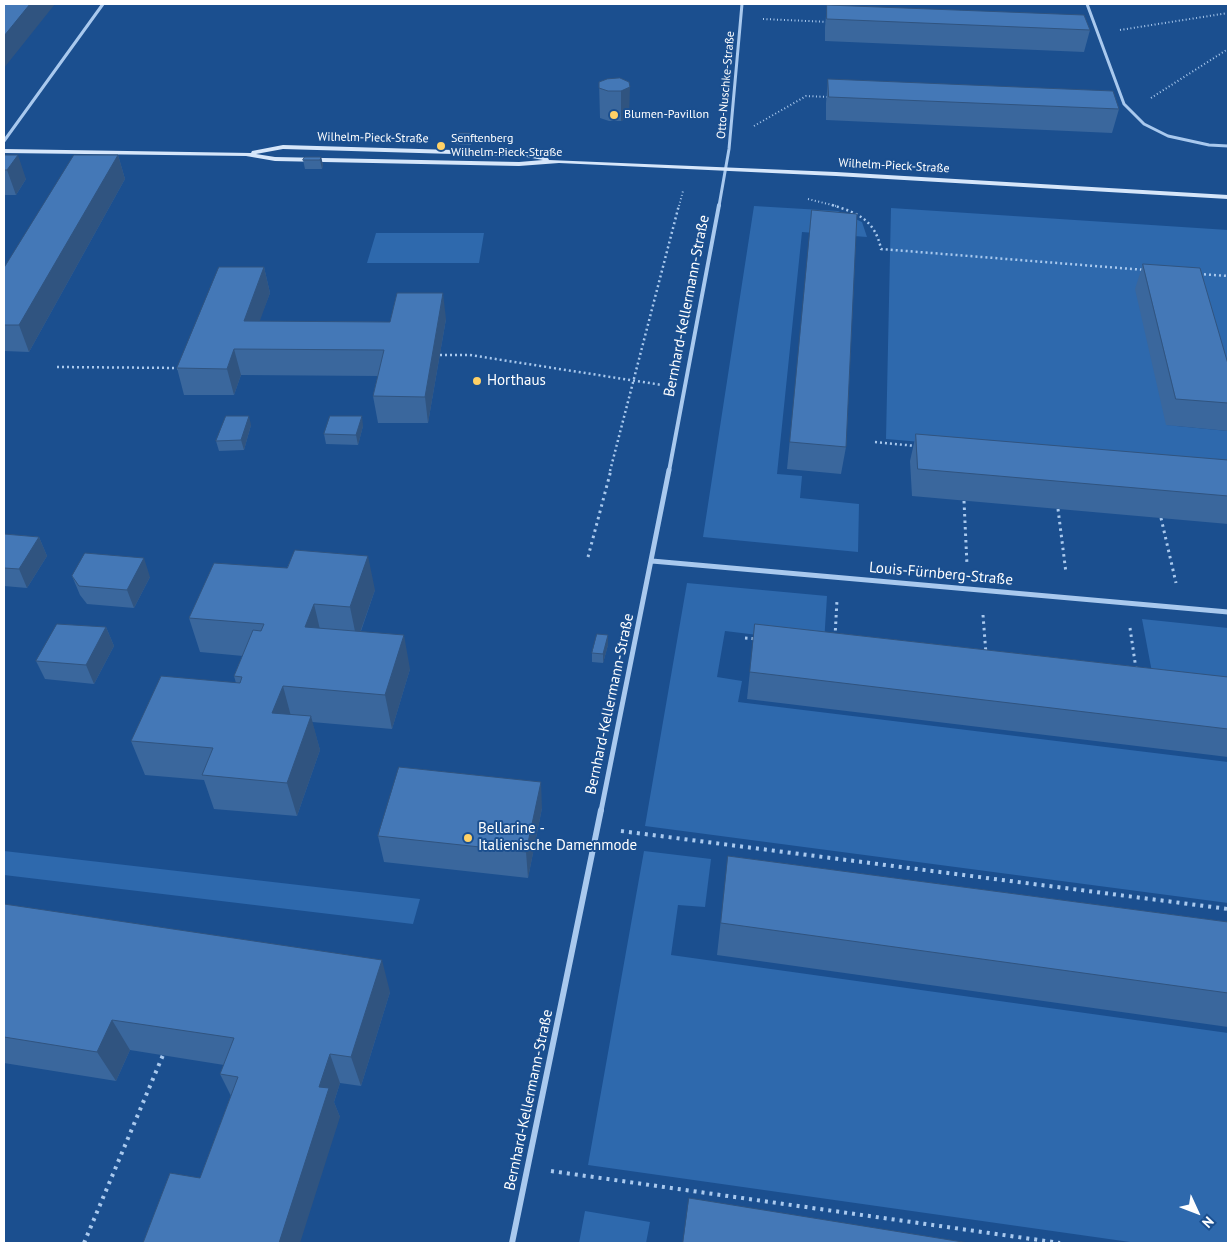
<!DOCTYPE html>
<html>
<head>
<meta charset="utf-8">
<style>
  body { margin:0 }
  #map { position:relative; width:1232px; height:1247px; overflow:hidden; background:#1b4f8f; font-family:"PT Sans",sans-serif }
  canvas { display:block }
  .frame { position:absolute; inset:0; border:5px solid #fff; pointer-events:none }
  .north { position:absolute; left:1172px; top:1187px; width:50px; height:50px; -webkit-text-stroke:4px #1b4f8f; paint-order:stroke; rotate:133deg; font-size:14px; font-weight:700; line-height:20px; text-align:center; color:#fff }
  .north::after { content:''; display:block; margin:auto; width:18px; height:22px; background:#fff; clip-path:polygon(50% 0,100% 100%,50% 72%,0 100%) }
</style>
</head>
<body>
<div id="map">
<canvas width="1232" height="1247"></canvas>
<div class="frame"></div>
<div class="north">N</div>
</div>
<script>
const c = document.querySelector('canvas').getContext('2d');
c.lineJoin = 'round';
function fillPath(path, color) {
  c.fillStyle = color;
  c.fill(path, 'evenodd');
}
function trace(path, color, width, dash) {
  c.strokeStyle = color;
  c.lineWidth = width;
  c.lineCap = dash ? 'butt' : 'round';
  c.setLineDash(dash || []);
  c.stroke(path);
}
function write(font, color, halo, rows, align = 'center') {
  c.font = font + ' "PT Sans",sans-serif';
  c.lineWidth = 4;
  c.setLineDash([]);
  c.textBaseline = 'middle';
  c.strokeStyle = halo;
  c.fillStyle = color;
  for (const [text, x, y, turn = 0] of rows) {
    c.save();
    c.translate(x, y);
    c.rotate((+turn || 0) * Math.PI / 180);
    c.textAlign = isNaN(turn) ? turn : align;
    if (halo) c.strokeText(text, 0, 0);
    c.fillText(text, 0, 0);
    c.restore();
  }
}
fillPath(new Path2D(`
  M754,206L838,211L862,222L867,237L802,232L777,474L802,476L800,498L859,504L858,552L703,537Z
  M891,208L1228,230V429L1166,425L1228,431V468L886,439Z
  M376,233H484L479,263H367Z
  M687,583L827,596L824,643L725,631L717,677L742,681L738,702L1228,762V903L645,826Z
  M1142,619L1228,628V695L1154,683Z
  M4,851L420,899L413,924L4,875Z
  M644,851L711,859L705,907L678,905L671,955L1228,1033V1243H1137L588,1165Z
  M585,1211L650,1222L646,1243H579Z`), '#2e69ad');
trace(new Path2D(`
  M763,19L830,22
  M1120,30L1228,13
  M1151,98L1228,49
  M754,126L806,96L829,97
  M808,199L836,206
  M679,206L683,191`), '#a9c9ee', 2, [1, 2.5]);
trace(new Path2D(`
  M832,205C858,213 875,220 881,249L1145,270
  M1199,274L1228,276
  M440,355H470L662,385
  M57,367L181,368
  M875,442L916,446
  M610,471L679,205`), '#a9c9ee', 2.5, [2, 3]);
trace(new Path2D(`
  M964,501L967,565
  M1058,509L1066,573
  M1161,518L1176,583
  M588,557L611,470
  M983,615L986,654
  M1130,628L1136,669
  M835,637L837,600
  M745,638L757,639`), '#a9c9ee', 3, [2.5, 4]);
trace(new Path2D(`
  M621,831L1228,909
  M551,1171L1060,1243
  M84,1243L163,1055`), '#a9c9ee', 4, [3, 5]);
trace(new Path2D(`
  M1087,4L1124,104L1144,124L1168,136L1209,145L1228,146
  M4,141L103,4
  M719,206L729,149L742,4`), '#a9c9ee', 3);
trace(new Path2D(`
  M669,471L719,205`), '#a9c9ee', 4);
trace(new Path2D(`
  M652,561L1228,612
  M601,811L669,470`), '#a9c9ee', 5);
trace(new Path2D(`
  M512,1243L601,810`), '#a9c9ee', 6);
fillPath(new Path2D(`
  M283,145L521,152L548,158L549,160L836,172L1228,195V199L836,176L559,163L519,166L275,161L246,156L4,153V149L251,153L252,151ZM283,149L521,156L543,160L519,162L275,157L256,154Z`), '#d6e6fa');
fillPath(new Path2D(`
  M827,5L1090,30L1084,52L825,41V27Z
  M620,78L629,117L621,121H609L600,118L599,82Z
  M828,79L1119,109L1112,133L826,120V103Z
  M472,133V142L471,145L455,144L454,136Z
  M4,155L26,179L16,195H4Z
  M118,155L125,179L29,352L4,351V268Z
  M321,157L323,165L322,169H305L303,160Z
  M812,210L846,447L841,474L787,469Z
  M1143,264L1228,364V431L1166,425L1135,289Z
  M264,267L270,293L259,321L390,322L446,319L428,423H378L373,396L378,376L241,375L234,395H184L177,368Z
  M251,425L244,450L219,451L216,441Z
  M363,426L358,445L326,444L324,434Z
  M916,434L1228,460V524L912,496L910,461Z
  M4,534L39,537L47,556L27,588L4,586Z
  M72,576L150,577L134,608L87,604L80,595Z
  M375,590L361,631L410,669L392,729L312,722L320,750L297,816L214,809L204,780L145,775L131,741L236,683L234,676L243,656L200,652L189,618Z
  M755,624L1228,677V757L747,699Z
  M106,627L114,646L94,684L45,679L36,661Z
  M608,645L603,663L592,662V653Z
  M542,808L528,878L384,862L378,836Z
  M728,856L1228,922V1027L717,955Z
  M4,904L390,992L361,1086L340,1083L334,1102L340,1117L200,1178L231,1096L220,1074L224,1065L130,1050L116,1081L4,1063Z`), '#3a679d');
fillPath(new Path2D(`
  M30,4H55L4,68V36Z
  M630,87L629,117L621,121V91Z
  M472,133V142L471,145L470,137Z
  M18,155L26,179L16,195L7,170Z
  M118,155L125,179L29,352L19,325Z
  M321,157L323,165L322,169L320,160Z
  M264,267L270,293L250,348L244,321Z
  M443,293L446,319L428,423L425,397Z
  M234,349L241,375L234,395L227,369Z
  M249,416L251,425L244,450L241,440Z
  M362,416L363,426L358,445L356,435Z
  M39,537L47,556L27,588L19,569Z
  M368,556L375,590L357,641L350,607Z
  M144,558L150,577L134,608L127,590Z
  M314,604L322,638L305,627Z
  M106,627L114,646L94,684L86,665Z
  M404,635L410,669L392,729L385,695Z
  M608,635V645L603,663V654Z
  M283,686L292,720L272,713Z
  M311,716L320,750L297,816L287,783Z
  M541,782L542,808L528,878L526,852Z
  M382,960L390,992L361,1086L351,1057Z
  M112,1020L130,1050L116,1081L97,1052Z
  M330,1054L340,1083L334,1102L340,1117L300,1243H279L319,1087Z`), '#305480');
const building = new Path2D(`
  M4,4H30L4,36Z
  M827,5L1084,15L1090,30L827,19Z
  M620,78L629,82L630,87L621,91H608L599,88V82L607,79Z
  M828,79L1113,91L1119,109L829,97Z
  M455,133H472L470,137L454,136Z
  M4,155H18L7,170H4Z
  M74,155H118L19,325H4V268Z
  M305,157H321L320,160H303Z
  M812,210L857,214L846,447L790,442Z
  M1143,264L1200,268L1228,364V403L1176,399Z
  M219,267H264L244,321L390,322L397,293H443L425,397L373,396L384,350L234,349L227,369L177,368Z
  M226,416H249L241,440L216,441Z
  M330,416H362L356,435L324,434Z
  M916,434L1228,460V496L918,469Z
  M4,534L39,537L19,569L4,568Z
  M295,550L368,556L350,607L314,604L305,627L404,635L385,695L283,686L272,713L311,716L287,783L202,775L213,748L131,741L161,676L240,683L242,677L234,676L253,630L261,631L264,624L189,618L214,563L287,568Z
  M85,553L144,558L127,590L79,586L72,576Z
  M57,624L106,627L86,665L36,661Z
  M755,624L1228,677V729L750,672Z
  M597,634L608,635L603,654L592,653Z
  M399,767L541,782L526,852L378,836Z
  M728,856L1228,922V993L721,923Z
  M4,904L382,960L351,1057L330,1054L319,1087L329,1088L279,1243H143L170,1173L200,1178L238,1077L220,1074L234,1038L112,1020L97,1052L4,1037Z
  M689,1198L969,1243H683Z`);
fillPath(building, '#4478b7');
trace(building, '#305480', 1);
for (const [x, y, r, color] of [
  [614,115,5,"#ffd166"],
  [441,146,5,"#ffd166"],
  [477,381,5,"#ffd166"],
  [468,838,5,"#ffd166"]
]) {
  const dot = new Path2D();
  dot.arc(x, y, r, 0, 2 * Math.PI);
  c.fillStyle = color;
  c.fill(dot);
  trace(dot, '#1b4f8f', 2);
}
write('12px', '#fff', '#1b4f8f', [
  ["Otto-Nuschke-Straße",726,85,-85],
  ["Wilhelm-Pieck-Straße",373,138,1],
  ["Wilhelm-Pieck-Straße",894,166,3]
]);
write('12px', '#fff', '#1b4f8f', [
  ["Blumen-Pavillon",624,115],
  ["Senftenberg",451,139],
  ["Wilhelm-Pieck-Straße",451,153]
], 'left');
write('15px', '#fff', '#1b4f8f', [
  ["Bernhard-Kellermann-Straße",687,306,-79],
  ["Louis-Fürnberg-Straße",941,574,5],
  ["Bernhard-Kellermann-Straße",610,704,-78],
  ["Bernhard-Kellermann-Straße",529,1100,-78]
]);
write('15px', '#fff', '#1b4f8f', [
  ["Horthaus",487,381],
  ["Bellarine -",478,829],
  ["Italienische Damenmode",478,846]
], 'left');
</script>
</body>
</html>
